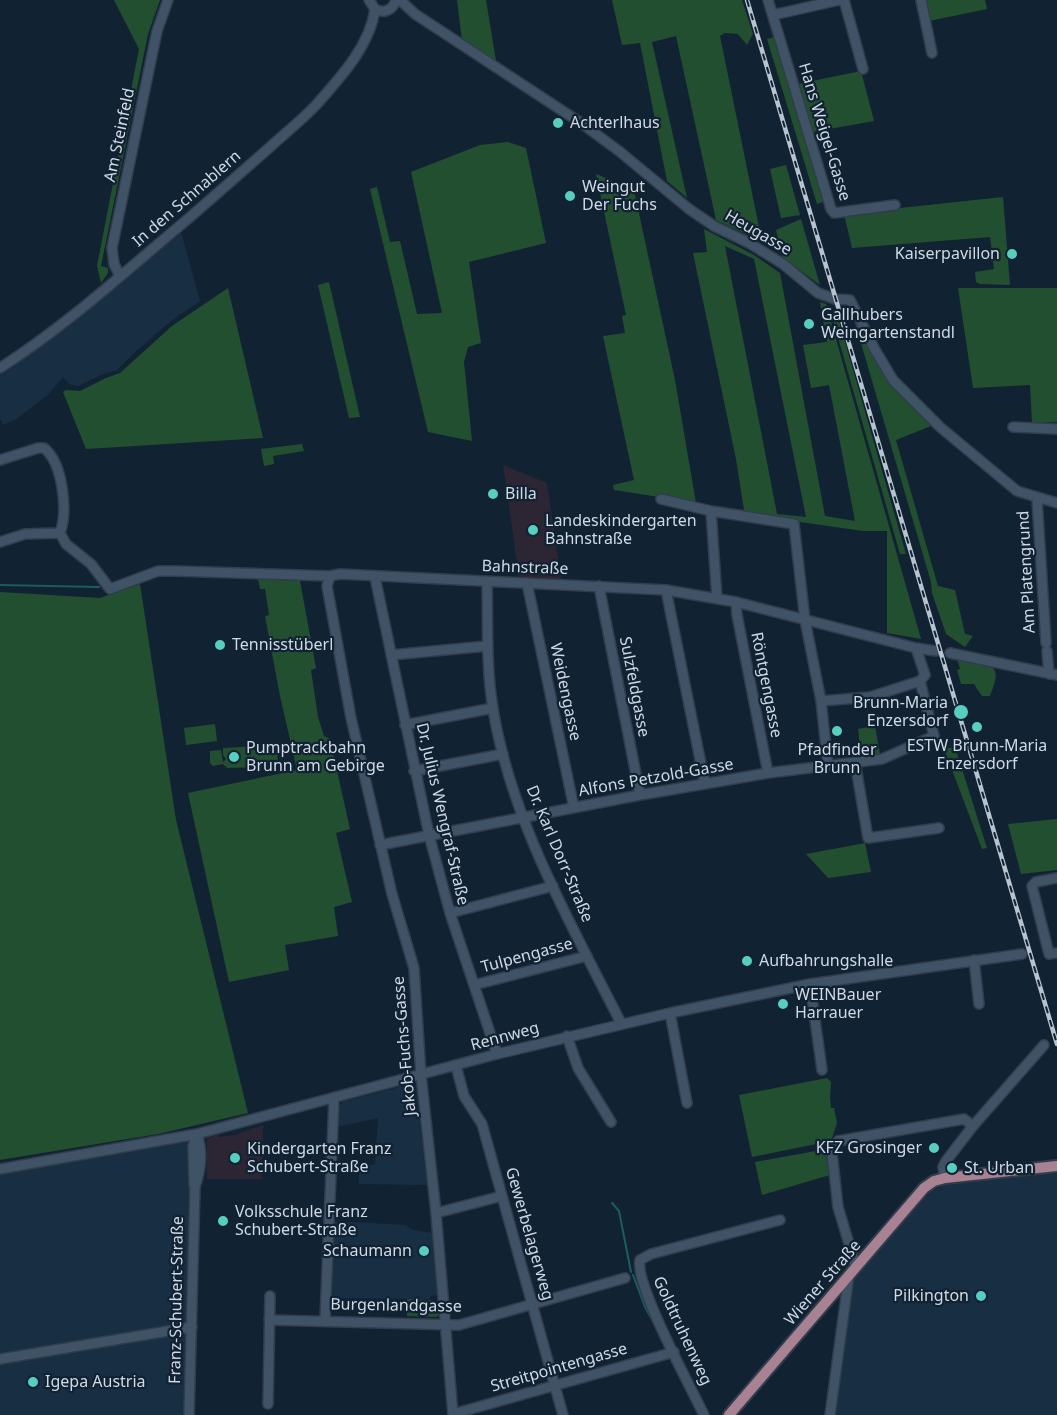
<!DOCTYPE html>
<html>
<head>
<meta charset="utf-8">
<style>
  body { margin:0 }
  canvas { display:block; background:#123 }
</style>
</head>
<body>
<canvas width="1057" height="1415"></canvas>
<script>
const c = document.querySelector('canvas').getContext('2d');
c.lineJoin = 'round';
function fillPath(path, color) {
  c.fillStyle = color;
  c.fill(path, 'evenodd');
}
function trace(path, color, width, dash) {
  c.strokeStyle = color;
  c.lineWidth = width;
  c.lineCap = dash ? 'butt' : 'round';
  c.setLineDash(dash || []);
  c.stroke(path);
}
function write(font, color, halo, rows, align = 'center') {
  c.font = font + ' "Noto Sans",sans-serif';
  c.lineWidth = 4.5;
  c.setLineDash([]);
  c.textBaseline = 'middle';
  c.strokeStyle = halo;
  c.fillStyle = color;
  for (const [text, x, y, turn = 0] of rows) {
    c.save();
    c.translate(x, y);
    c.rotate((+turn || 0) * Math.PI / 180);
    c.textAlign = isNaN(turn) ? turn : align;
    if (halo) c.strokeText(text, 0, 0);
    c.fillText(text, 0, 0);
    c.restore();
  }
}
fillPath(new Path2D(`
  M181,232L200,301L171,321L133,354L117,370L103,374L78,386L69,384L63,377L48,395L16,419L3,425L0,419V375L41,347Z
  M415,1083L427,1185L359,1184V1165H375L378,1118L336,1127L338,1107L342,1102Z
  M186,1142L190,1146L185,1415H0V1173Z
  M1057,1173V1415H830L855,1274L930,1192L951,1182Z
  M333,1221L405,1225L413,1230L433,1233L439,1295L430,1296V1299L329,1298Z`), '#182e43');
fillPath(new Path2D(`
  M503,465L547,483L561,579L519,577Z
  M263,1125L262,1179H207V1138L218,1135L219,1137L235,1135Z`), '#2c2534');
fillPath(new Path2D(`
  M114,0H160L148,34L101,266L108,268V273L101,283L97,266L139,49Z
  M457,0H486L496,61L462,41Z
  M612,0H742L753,34L747,45L738,34L725,33L720,36L760,232L750,236L716,220L676,36L652,42L687,198L667,181L640,43L622,45Z
  M924,0H985L987,9L929,21Z
  M775,37L823,202L817,204L767,39Z
  M861,71L874,121L812,132L798,84Z
  M508,142L526,148L546,243L469,262L481,343L468,347L464,362L472,441L428,432L370,189L377,187L390,242L400,241L417,314L442,313L411,172L480,145Z
  M786,165L800,215L781,218L770,169Z
  M596,174L634,190L675,380L696,503L744,510L736,459L693,253L707,252L704,229L754,255L780,273L825,516L855,521L829,385L811,388L803,345L827,342L820,302L826,304L921,639L887,633V531H863L710,509L659,497L614,490L613,485L634,480L603,336L625,333L622,316L626,315ZM725,246L754,259L806,517L777,514Z
  M1003,197L1010,285L980,284L976,282L975,272L994,269L990,237L852,248L844,214Z
  M801,219L820,285L783,258L776,230Z
  M329,282L360,417L349,418L318,285Z
  M228,288L263,438L86,449L63,392L66,390L80,391L106,378L120,373L172,326Z
  M958,288H1057V422L1032,423L1030,385L973,388Z
  M831,313L837,314L906,554H900Z
  M853,316L888,382L931,426L896,440L938,586L955,590L965,634L973,636L965,647L946,634L932,593L931,582Z
  M302,444L304,451L273,456L274,464L264,466L261,449Z
  M258,579L300,581L316,668L311,670L318,717L324,736L330,739L350,829L336,833L352,902L334,907L338,936L285,945L289,970L229,982L188,793L297,770L280,696L265,616L269,615L265,589H260Z
  M140,584L176,820L248,1113L158,1134L0,1160V592L100,598Z
  M957,659L992,667C1000,674 993,687 990,696H982L974,684H961L957,670L960,669Z
  M215,724L217,741L186,745L184,728Z
  M875,726L880,754L861,756L858,729Z
  M261,746L269,750L277,749L278,762L272,764L269,763L261,767L227,768L223,764L213,766L210,763V751L221,750L223,762L226,759L223,755V748Z
  M954,747L957,753L987,848L982,849L944,749Z
  M1057,819V870L1021,874L1008,824Z
  M865,843L871,872L828,878L806,854Z
  M827,1078L831,1082L830,1097L831,1108H834L837,1123L831,1141L752,1157L739,1095Z
  M827,1149L830,1175L762,1195L755,1162Z
  M407,1299L431,1300L432,1304L438,1303L439,1315L436,1317L407,1316Z`), '#224f30');
trace(new Path2D(`
  M0,585L99,587
  M612,1203L619,1211L631,1272
  M633,1275L645,1307L655,1325`), '#1b5c61', 2);
const minor = new Path2D(`
  M369,0L375,9C384,14 393,10 396,0
  M400,0L415,14L581,123L619,151L689,209L714,226L749,243L783,264L818,293L835,299L850,300L874,348L893,380L940,427L1017,491L1057,503
  M768,0L831,209L834,213L895,205
  M844,0L863,69
  M921,0L932,53
  M773,15L839,0
  M120,276L114,264L112,248L157,31L168,0
  M0,368C63,328 119,277 176,229C207,203 238,175 269,148C284,134 302,120 316,105C340,78 370,46 375,9
  M1013,427L1057,429
  M0,460L38,448H44C63,463 68,511 60,533
  M661,499L711,511L794,524L805,620L821,701L828,765
  M1037,499L1046,643
  M711,511L717,599
  M60,533L66,544L91,564L110,589L158,571H176L330,576L340,574L666,590L736,602L916,648L936,651
  M0,542L25,534L60,533
  M330,576L327,586L351,718L392,894L414,968L421,1075L436,1213L453,1415
  M375,577L429,835L450,913L497,1054
  M487,582C488,624 486,667 493,709C511,820 571,924 621,1023
  M527,583L574,808
  M599,586L640,795
  M666,590L705,784
  M736,602L737,615L768,773
  M1047,651L1049,674
  M950,653L1057,675
  M391,655L487,646
  M821,701L870,697L920,681
  M405,725L493,708
  M855,762L868,838L939,828
  M414,771L503,754
  M380,845L640,795L768,773L882,759L934,736L920,681L925,675L916,648
  M1057,878L1036,882L1032,886L1049,954L1057,953
  M450,913L553,886
  M974,960L979,1004
  M810,984L822,1070
  M474,985L587,956
  M670,1013L687,1103
  M567,1036L578,1068L611,1122
  M456,1066L464,1096L482,1124L563,1415
  M0,1169L197,1134L497,1054L670,1013L810,984L1022,954
  M945,1178L943,1167L946,1161L973,1126L1044,1045
  M194,1185L193,1146L197,1134
  M436,1213L502,1196
  M856,1267L838,1207L832,1153L834,1146L838,1141L964,1119L973,1126
  M269,1320L459,1325L625,1278
  M325,1321L334,1099
  M0,1359L192,1327
  M268,1404L270,1296
  M453,1414L674,1352
  M189,1415L195,1187C201,1168 203,1153 197,1134
  M704,1415C691,1388 634,1283 640,1260L651,1254L780,1220
  M830,1415L849,1275`);
const major = new Path2D(`
  M729,1415L924,1188L934,1181L945,1178L1057,1166`);
trace(minor, '#323d4b', 12);
trace(major, '#323d4b', 14);
trace(minor, '#405366', 9);
trace(major, '#a88192', 10);
const rail = new Path2D(`
  M747,0L1057,1044`);
trace(rail, '#b7c3ce', 4.5);
trace(rail, '#123', 2, [7]);
for (const [x, y, r, color] of [
  [558,123,6,"#58cec0"],
  [570,196,6,"#58cec0"],
  [1012,254,6,"#58cec0"],
  [809,324,6,"#58cec0"],
  [493,494,6,"#58cec0"],
  [533,530,6,"#58cec0"],
  [220,645,6,"#58cec0"],
  [961,712,8,"#58cec0"],
  [977,727,6,"#58cec0"],
  [837,731,6,"#58cec0"],
  [234,757,6,"#58cec0"],
  [747,961,6,"#58cec0"],
  [783,1004,6,"#58cec0"],
  [934,1148,6,"#58cec0"],
  [235,1158,6,"#58cec0"],
  [952,1168,6,"#58cec0"],
  [223,1221,6,"#58cec0"],
  [424,1251,6,"#58cec0"],
  [981,1296,6,"#58cec0"],
  [33,1382,6,"#58cec0"]
]) {
  const dot = new Path2D();
  dot.arc(x, y, r, 0, 2 * Math.PI);
  c.fillStyle = color;
  c.fill(dot);
  trace(dot, '#123', 2);
}
write('16px', '#cfdae5', '#123', [
  ["Achterlhaus",570,123],
  ["Weingut",582,187],
  ["Der Fuchs",582,205],
  ["Kaiserpavillon",1000,254,"right"],
  ["Gallhubers",821,315],
  ["Weingartenstandl",821,333],
  ["Billa",505,494],
  ["Landeskindergarten",545,521],
  ["Bahnstraße",545,539],
  ["Tennisstüberl",232,645],
  ["Brunn-Maria",948,703,"right"],
  ["Enzersdorf",948,721,"right"],
  ["ESTW Brunn-Maria",977,746,"center"],
  ["Enzersdorf",977,764,"center"],
  ["Pumptrackbahn",246,748],
  ["Brunn am Gebirge",246,766],
  ["Pfadfinder",837,750,"center"],
  ["Brunn",837,768,"center"],
  ["Aufbahrungshalle",759,961],
  ["WEINBauer",795,995],
  ["Harrauer",795,1013],
  ["KFZ Grosinger",922,1148,"right"],
  ["Kindergarten Franz",247,1149],
  ["Schubert-Straße",247,1167],
  ["St. Urban",964,1168],
  ["Volksschule Franz",235,1212],
  ["Schubert-Straße",235,1230],
  ["Schaumann",412,1251,"right"],
  ["Pilkington",969,1296,"right"],
  ["Igepa Austria",45,1382]
], 'left');
write('16px', '#cfdae5', '#123', [
  ["Hans Weigel-Gasse",824,132,73],
  ["Am Steinfeld",120,135,-78],
  ["In den Schnablern",187,199,-41],
  ["Heugasse",758,233,30],
  ["Bahnstraße",525,568,2],
  ["Am Platengrund",1027,572,-93],
  ["Röntgengasse",766,685,79],
  ["Sulzfeldgasse",634,687,79],
  ["Weidengasse",565,692,78],
  ["Alfons Petzold-Gasse",656,778,-10],
  ["Dr. Julius Wengraf-Straße",442,814,77],
  ["Dr. Karl Dorr-Straße",559,854,67],
  ["Tulpengasse",527,956,-15],
  ["Rennweg",505,1037,-15],
  ["Jakob-Fuchs-Gasse",405,1046,-95],
  ["Gewerbelagerweg",529,1234,74],
  ["Wiener Straße",823,1283,-49],
  ["Franz-Schubert-Straße",177,1300,-89],
  ["Burgenlandgasse",396,1306,1],
  ["Goldtruhenweg",682,1331,65],
  ["Streitpointengasse",559,1368,-16]
]);
</script>
</body>
</html>
